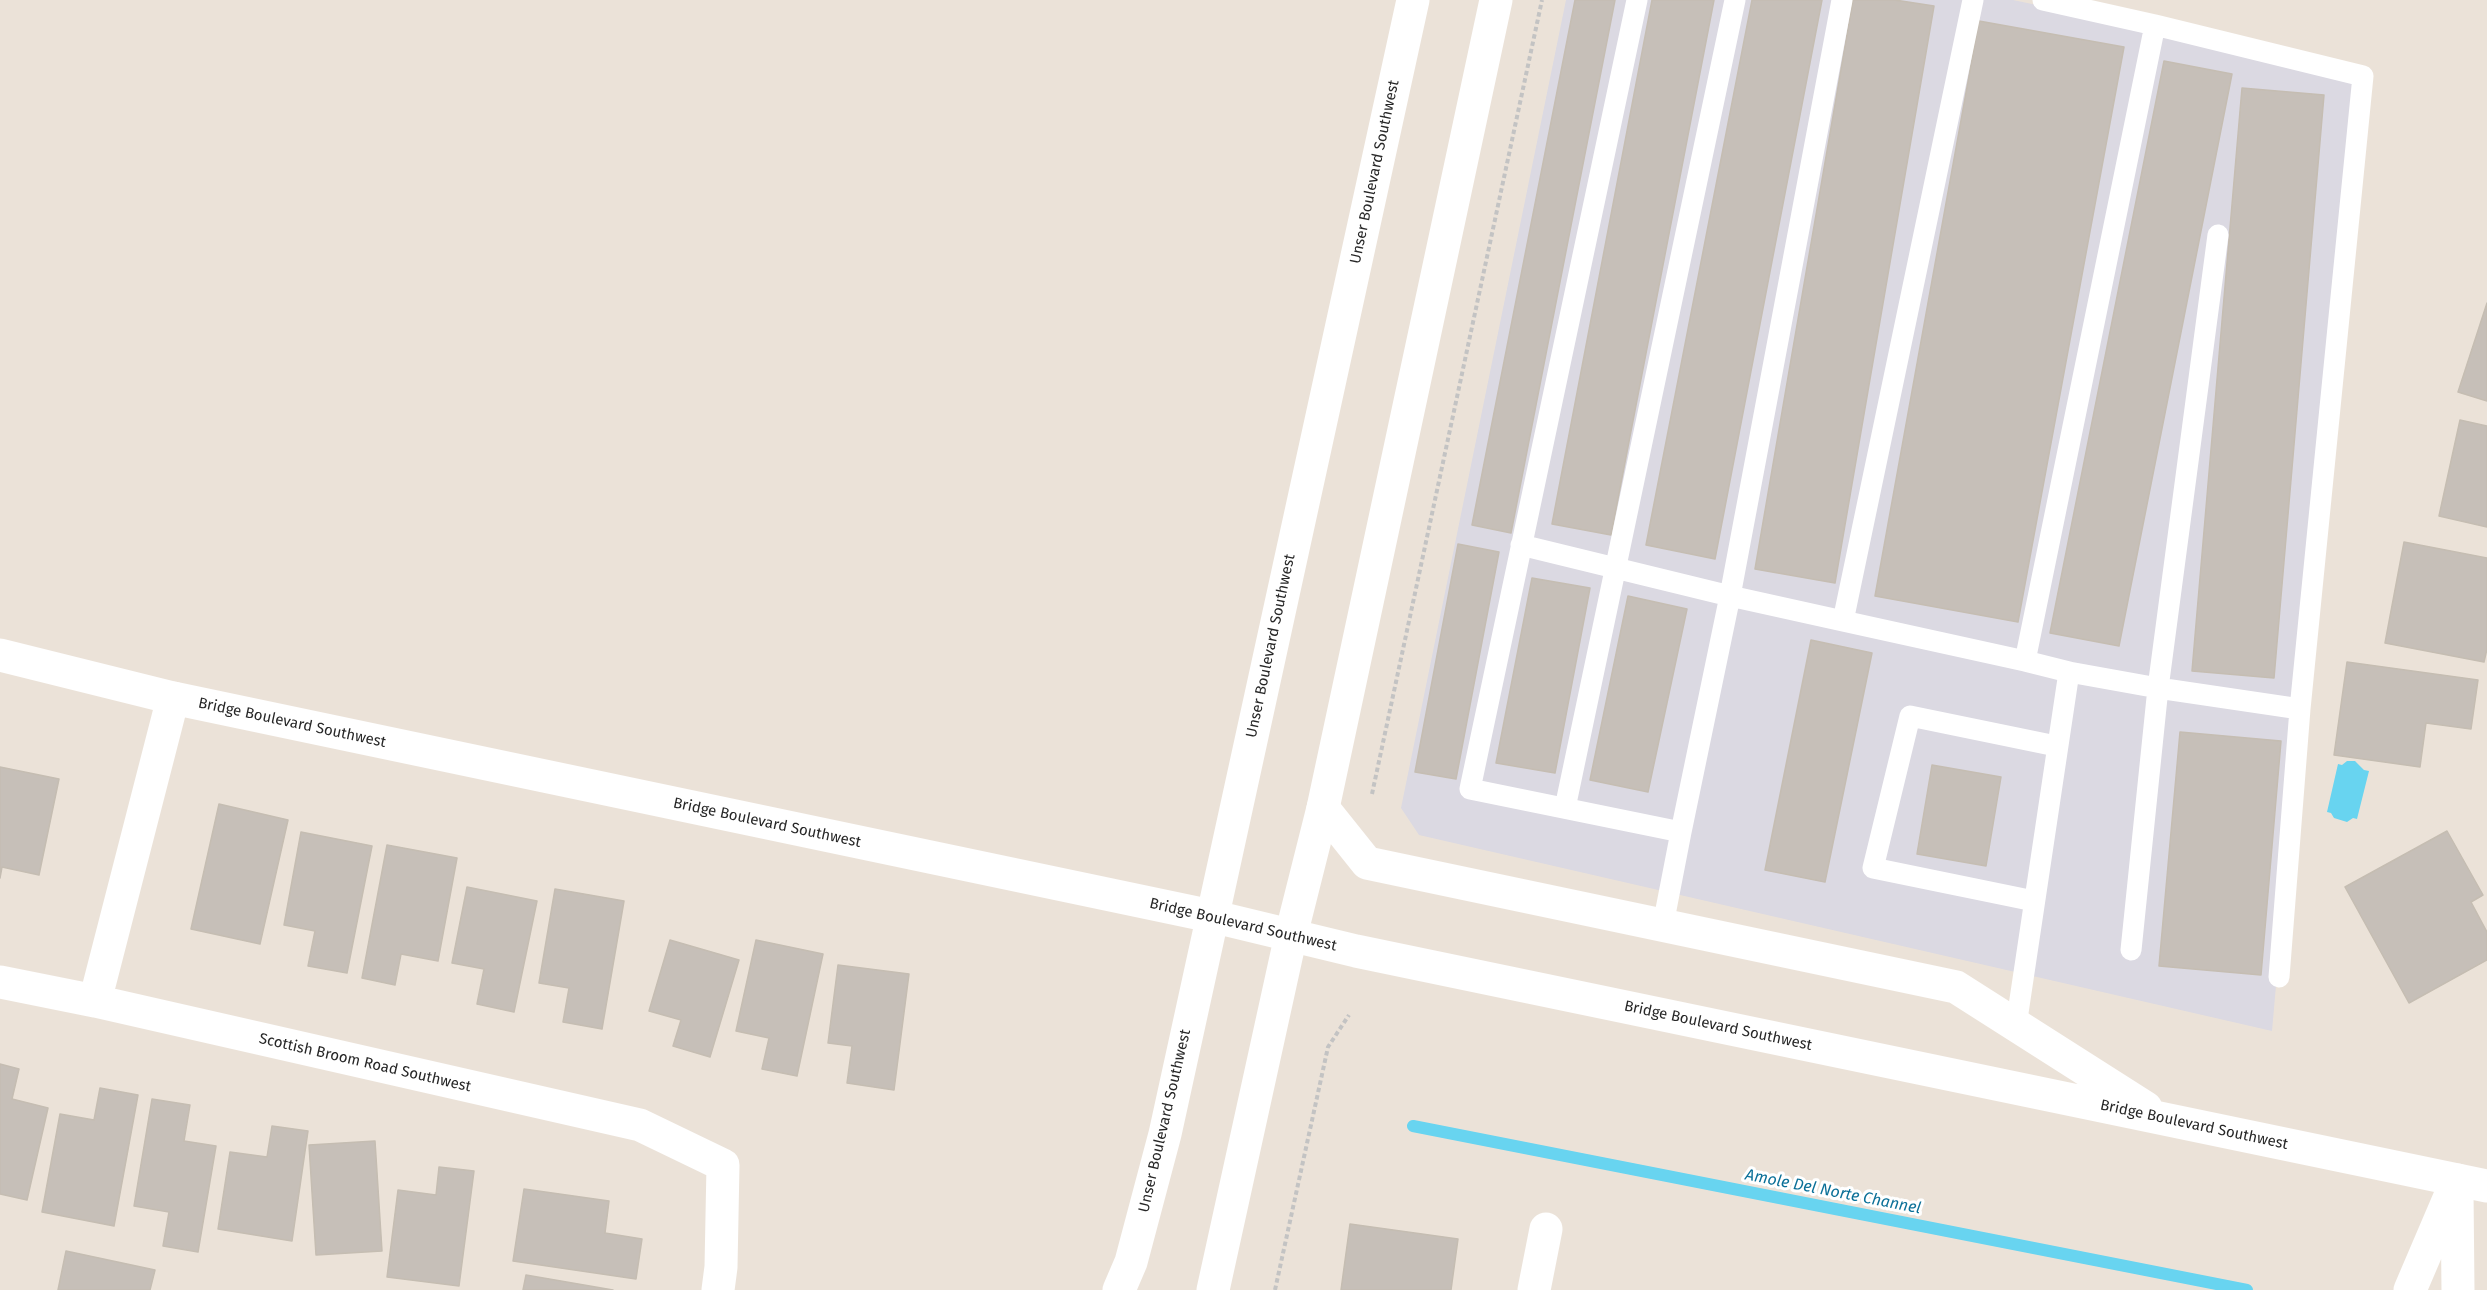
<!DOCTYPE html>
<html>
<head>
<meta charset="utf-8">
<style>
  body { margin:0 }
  canvas { display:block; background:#ebe2d8 }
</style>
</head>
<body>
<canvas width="2487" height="1290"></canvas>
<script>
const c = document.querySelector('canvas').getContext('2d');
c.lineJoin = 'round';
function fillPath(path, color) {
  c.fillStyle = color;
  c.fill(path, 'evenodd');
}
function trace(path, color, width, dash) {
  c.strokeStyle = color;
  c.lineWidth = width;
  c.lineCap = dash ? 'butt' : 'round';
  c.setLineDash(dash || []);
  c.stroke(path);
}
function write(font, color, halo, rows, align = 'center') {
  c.font = font + ' "Fira Sans",sans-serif';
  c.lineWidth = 6;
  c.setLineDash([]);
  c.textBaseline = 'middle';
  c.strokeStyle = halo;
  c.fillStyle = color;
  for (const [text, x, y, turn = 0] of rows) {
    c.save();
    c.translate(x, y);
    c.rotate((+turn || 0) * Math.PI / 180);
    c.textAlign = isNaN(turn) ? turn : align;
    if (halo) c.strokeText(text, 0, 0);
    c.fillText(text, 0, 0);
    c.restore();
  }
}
fillPath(new Path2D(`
  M1566,0H2013L2356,72L2272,1031L1419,835L1401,808Z`), '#dbd9e2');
fillPath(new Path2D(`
  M2347,761H2355L2364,770L2369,771L2357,819L2353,818L2347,822L2334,818L2331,813L2327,812L2338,764L2342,765Z`), '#68d4f0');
trace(new Path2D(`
  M1413,1126L2247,1290`), '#68d4f0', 12);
const building = new Path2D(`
  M1575,0H1615L1511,533L1472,525Z
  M1652,0H1714L1611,535L1552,524Z
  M1752,0H1822L1715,559L1646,545Z
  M1853,0H1895L1934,6L1835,583L1755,569Z
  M1979,21L2124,47L2018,622L1875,596Z
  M2164,61L2232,74L2119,646L2050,633Z
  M2242,88L2324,95L2274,678L2192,671Z
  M2487,303V401L2458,392Z
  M2460,420L2487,426V527L2439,516Z
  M2404,542L2487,558V649L2484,662L2385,643Z
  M1458,544L1499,552L1456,779L1415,772Z
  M1532,578L1590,588L1555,773L1496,763Z
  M1628,596L1687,609L1648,792L1590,780Z
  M1811,640L1872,653L1825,882L1765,870Z
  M2347,662L2478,680L2471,729L2426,723L2420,767L2334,755Z
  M2180,732L2281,741L2261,975L2159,966Z
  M1932,765L2001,777L1986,866L1917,854Z
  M0,767L59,779L39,875L2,867L0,878Z
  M219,804L288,820L260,944L191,929Z
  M2447,831L2483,895L2471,902L2487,932V960L2409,1003L2345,887Z
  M301,832L372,846L347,973L308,966L315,931L284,925Z
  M387,845L457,858L438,961L401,954L395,985L362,978Z
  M467,887L537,901L514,1012L477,1004L484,969L452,963Z
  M555,889L624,901L602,1029L563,1022L569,988L539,983Z
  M670,940L739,960L710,1057L673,1046L681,1020L649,1011Z
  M756,940L823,954L797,1076L762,1069L769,1038L736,1031Z
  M838,965L909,974L894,1090L847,1083L852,1046L828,1043Z
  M0,1064L19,1069L12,1099L48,1108L27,1200L0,1194Z
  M100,1088L138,1095L114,1226L42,1212L60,1114L94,1120Z
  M152,1099L190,1105L184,1141L216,1146L198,1252L163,1246L169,1212L134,1206Z
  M272,1126L308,1131L292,1241L218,1229L230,1152L267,1157Z
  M375,1141L382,1251L316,1255L309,1145Z
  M439,1167L474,1171L459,1286L387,1277L398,1190L436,1195Z
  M524,1189L609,1201L605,1233L642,1239L636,1279L513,1261Z
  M1350,1224L1458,1239L1451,1290H1341Z
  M66,1251L155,1270L150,1290H58Z
  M526,1275L613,1290H523Z`);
fillPath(building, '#c6bfb8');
trace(building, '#c5bdb2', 1.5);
trace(new Path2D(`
  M1372,794L1542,0
  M1275,1290L1328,1047L1349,1015`), '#c3c3c3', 4, [4.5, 3]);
trace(new Path2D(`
  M1637,0L1470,789L1681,832L1730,596L1843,621
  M1973,0L1843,621L2025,661
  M2043,0L2155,25
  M1521,545L1730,596L1842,0
  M2069,672L2158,688L2218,235
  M1565,808L1735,0
  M2034,901L1873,868L1910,716L2056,746
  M1663,925L1681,832
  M2279,977L2300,709
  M2016,1026L2069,672L2025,661L2155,25L2363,76L2300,709L2158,688L2131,950`), '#fff', 21);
trace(new Path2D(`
  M0,982L95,1001L640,1125L723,1165L721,1267L718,1290
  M95,1001L173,698
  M2457,1191L2458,1290
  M1534,1290L1546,1229
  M2410,1290L2457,1180`), '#fff', 33);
trace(new Path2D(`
  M0,655L173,698L1211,916L1356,951L2487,1186
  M1323,808L1367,863L1956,987L2146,1108`), '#fff', 33);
trace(new Path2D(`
  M1119,1290L1131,1262L1165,1134L1413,0
  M1213,1290L1291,935L1323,808L1496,0`), '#fff', 33);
write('15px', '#272727', '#fff', [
  ["Unser Boulevard Southwest",1375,172,-78],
  ["Unser Boulevard Southwest",1271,646,-78],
  ["Bridge Boulevard Southwest",292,723,12],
  ["Bridge Boulevard Southwest",767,823,12],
  ["Bridge Boulevard Southwest",1243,925,13],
  ["Bridge Boulevard Southwest",1718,1026,12],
  ["Scottish Broom Road Southwest",365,1063,13],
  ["Unser Boulevard Southwest",1165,1121,-77],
  ["Bridge Boulevard Southwest",2194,1125,12]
]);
write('italic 16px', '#0b7098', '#fff', [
  ["Amole Del Norte Channel",1833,1192,11]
]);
</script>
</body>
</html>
